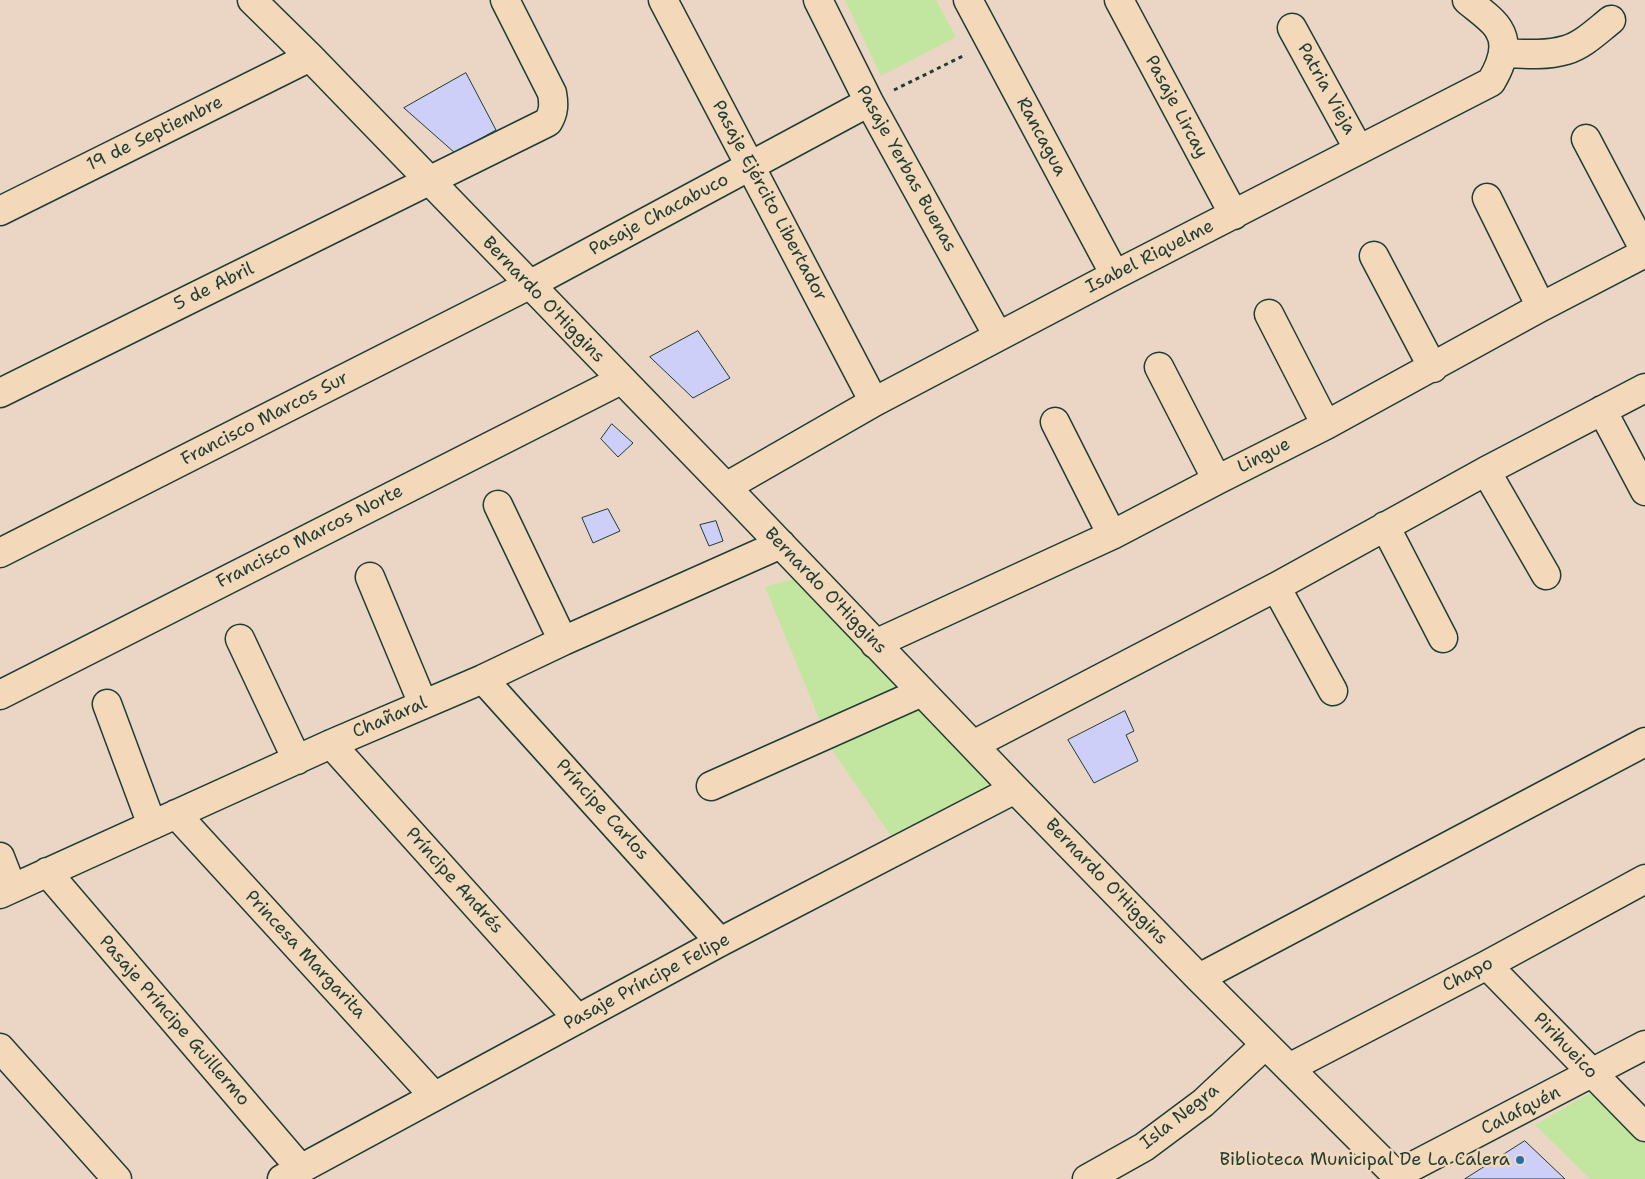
<!DOCTYPE html>
<html>
<head>
<meta charset="utf-8">
<style>
  body { margin:0 }
  canvas { display:block; background:#ebd6c6 }
</style>
</head>
<body>
<canvas width="1645" height="1179"></canvas>
<script>
const c = document.querySelector('canvas').getContext('2d');
c.lineJoin = 'round';
function fillPath(path, color) {
  c.fillStyle = color;
  c.fill(path, 'evenodd');
}
function trace(path, color, width, dash) {
  c.strokeStyle = color;
  c.lineWidth = width;
  c.lineCap = dash ? 'butt' : 'round';
  c.setLineDash(dash || []);
  c.stroke(path);
}
function write(font, color, halo, rows, align = 'center') {
  c.font = font + ' "Shantell Sans",sans-serif';
  c.lineWidth = 5;
  c.setLineDash([]);
  c.textBaseline = 'middle';
  c.strokeStyle = halo;
  c.fillStyle = color;
  for (const [text, x, y, turn = 0] of rows) {
    c.save();
    c.translate(x, y);
    c.rotate((+turn || 0) * Math.PI / 180);
    c.textAlign = isNaN(turn) ? turn : align;
    if (halo) c.strokeText(text, 0, 0);
    c.fillText(text, 0, 0);
    c.restore();
  }
}
fillPath(new Path2D(`
  M845,0H936L956,37L881,76Z
  M795,578L995,789L891,836L832,750L765,587Z
  M1593,1091L1645,1143V1179H1590L1535,1125Z`), '#c2e6a0');
const building = new Path2D(`
  M466,73L496,130L455,153L404,108Z
  M698,331L730,378L693,398L650,357Z
  M612,424L633,443L618,457L601,439Z
  M608,509L620,531L593,543L582,518Z
  M716,521L723,541L709,546L700,525Z
  M1125,711L1134,731L1126,735L1138,761L1094,783L1068,740Z
  M1525,1141L1565,1179H1465Z`);
fillPath(building, '#cdcff8');
trace(building, '#1f3d34', 1);
const minor = new Path2D(`
  M252,0L310,57L726,487L1015,789L1199,978L1400,1179
  M663,0L874,402
  M818,0L869,102L998,336
  M968,0L1115,275
  M1119,0L1234,215
  M1292,28L1359,150
  M1503,53C1524,54 1545,56 1566,50C1583,45 1597,31 1611,20
  M1586,139L1645,251
  M1487,198L1541,307
  M0,211L310,57
  M1374,256L1433,368
  M1269,314L1326,425
  M1159,367L1217,480
  M0,393L548,122C554,112 554,104 552,93L505,0
  M1602,410L1645,491
  M1055,422L1112,535
  M1486,471L1546,575
  M726,487L874,402L1115,275L1491,82C1500,67 1509,46 1499,30C1494,20 1476,8 1467,0
  M498,505L563,641
  M1385,526L1443,638
  M0,553L529,285L869,102
  M370,577L423,704
  M1276,587L1333,691
  M240,639L297,760
  M875,644L1112,535L1217,480L1326,425L1541,307L1645,253
  M483,679L720,942
  M0,695L621,380
  M107,704L152,825
  M331,744L578,1019
  M973,745L1276,587L1486,471L1645,388
  M711,786L922,692
  M176,814L434,1096
  M0,857L12,888
  M47,872L301,1169
  M0,894L331,744L483,679L563,641L781,544
  M1487,965L1645,1127
  M1199,978L1645,742
  M0,1048L117,1179
  M1289,1068L1487,965L1645,879
  M1396,1175L1645,1045
  M282,1179L720,942L1015,789
  M1087,1179L1144,1147L1203,1103L1265,1045`);
trace(minor, '#1f3d34', 31);
trace(new Path2D(`
  M894,90L965,55`), '#1f3d34', 3, [4, 4]);
trace(minor, '#f3d8ba', 28);
for (const [x, y, r, color] of [
  [1520,1160,5,"#1f6fb2"]
]) {
  const dot = new Path2D();
  dot.arc(x, y, r, 0, 2 * Math.PI);
  c.fillStyle = color;
  c.fill(dot);
  trace(dot, '#f3d8ba', 2);
}
write('18px', '#1f3d34', '#f3d8ba', [
  ["Patria Vieja",1326,89,61],
  ["Pasaje Lircay",1176,107,62],
  ["19 de Septiembre",155,134,-26],
  ["Rancagua",1041,137,62],
  ["Pasaje Yerbas Buenas",906,169,61],
  ["Pasaje Ejército Libertador",769,201,62],
  ["Pasaje Chacabuco",659,215,-28],
  ["Isabel Riquelme",1150,257,-27],
  ["5 de Abril",214,287,-26],
  ["Bernardo O'Higgins",543,300,46],
  ["Francisco Marcos Sur",265,419,-27],
  ["Lingue",1264,456,-27],
  ["Francisco Marcos Norte",310,537,-27],
  ["Bernardo O'Higgins",825,591,46],
  ["Chañaral",390,718,-23],
  ["Príncipe Carlos",602,810,48],
  ["Príncipe Andrés",454,881,48],
  ["Bernardo O'Higgins",1106,882,46],
  ["Princesa Margarita",305,955,47],
  ["Chapo",1468,975,-28],
  ["Pasaje Príncipe Felipe",647,982,-28],
  ["Pasaje Príncipe Guillermo",174,1021,49],
  ["Pirihueico",1565,1046,46],
  ["Calafquén",1521,1111,-27],
  ["Isla Negra",1180,1117,-38]
]);
write('18px', '#1f3d34', '#f3d8ba', [
  ["Biblioteca Municipal De La Calera",1510,1160]
], 'right');
</script>
</body>
</html>
